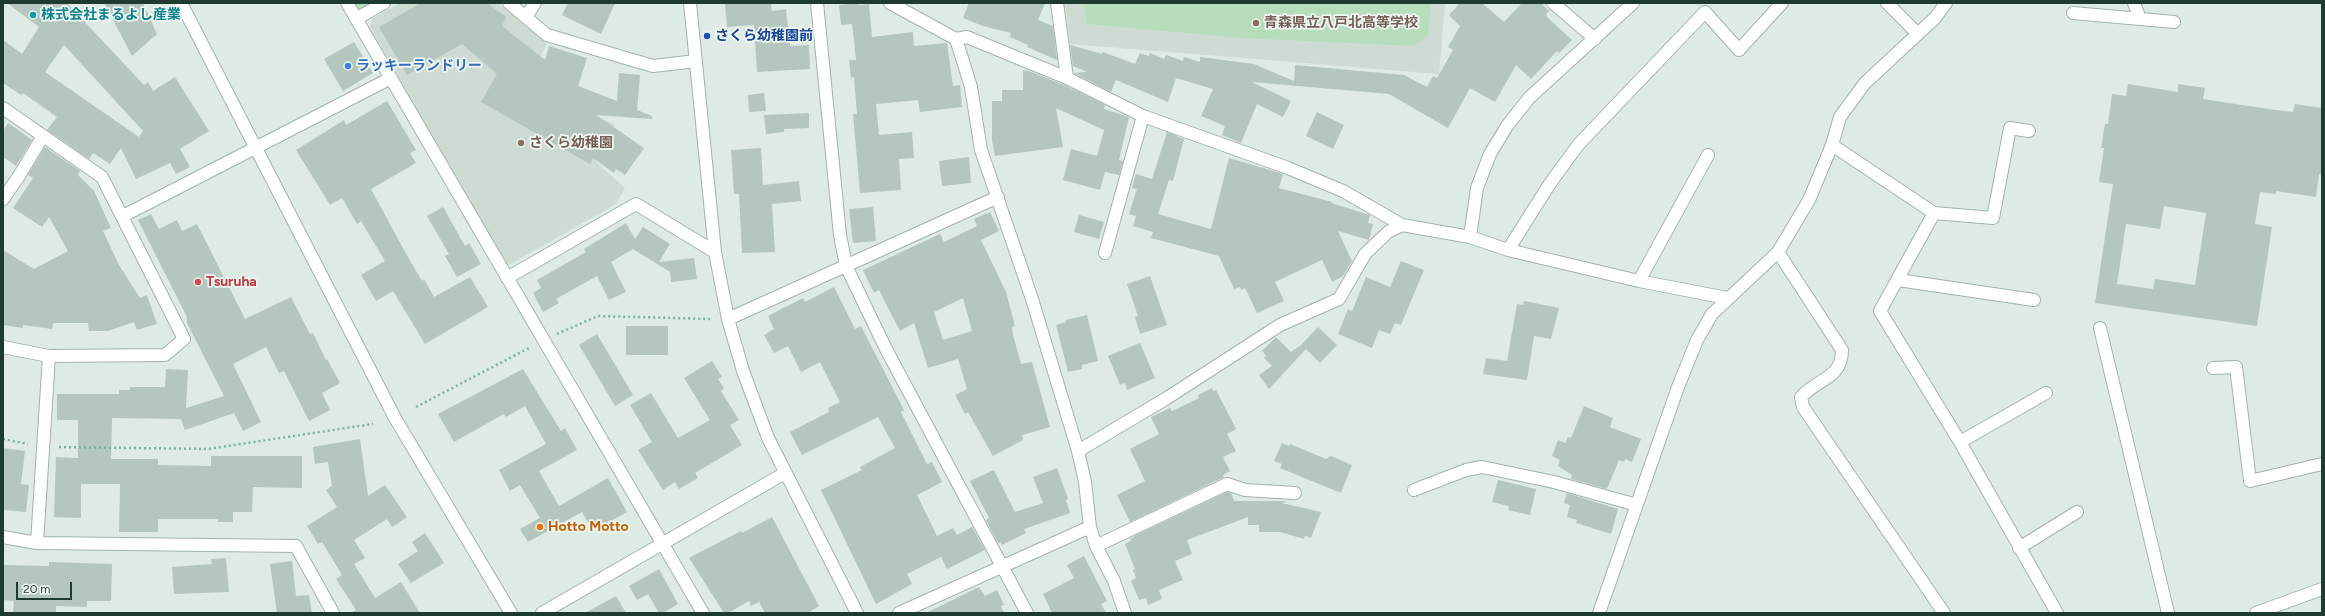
<!DOCTYPE html>
<html>
<head>
<meta charset="utf-8">
<style>
  body { margin:0 }
  #map { position:relative; width:2325px; height:616px; overflow:hidden; background:#deebe4; font-family:Figtree,sans-serif }
  canvas { display:block }
  .frame { position:absolute; inset:0; border:4px solid #1f3b31; pointer-events:none }
  .scale { position:absolute; left:16px; top:582px; width:56px; height:18px; box-sizing:border-box; border:2px solid #1f3b31; border-top:0; padding-left:5px; font-size:12px; line-height:14px; white-space:nowrap; color:#1f3b31; -webkit-text-stroke:3px #eff7f2; paint-order:stroke }
</style>
</head>
<body>
<div id="map">
<canvas width="2325" height="616"></canvas>
<div class="frame"></div>
<div class="scale">20 m</div>
</div>
<script>
const c = document.querySelector('canvas').getContext('2d');
c.lineJoin = 'round';
function fillPath(path, color) {
  c.fillStyle = color;
  c.fill(path, 'evenodd');
}
function trace(path, color, width, dash) {
  c.strokeStyle = color;
  c.lineWidth = width;
  c.lineCap = dash ? 'butt' : 'round';
  c.setLineDash(dash || []);
  c.stroke(path);
}
function write(font, color, halo, rows, align = 'center') {
  c.font = font + ' Figtree,"Noto Sans JP",sans-serif';
  c.lineWidth = 3.5;
  c.setLineDash([]);
  c.textBaseline = 'middle';
  c.strokeStyle = halo;
  c.fillStyle = color;
  for (const [text, x, y, turn = 0] of rows) {
    c.save();
    c.translate(x, y);
    c.rotate((+turn || 0) * Math.PI / 180);
    c.textAlign = isNaN(turn) ? turn : align;
    if (halo) c.strokeText(text, 0, 0);
    c.fillText(text, 0, 0);
    c.restore();
  }
}
fillPath(new Path2D(`
  M400,3H498L547,44L527,83L615,125L595,161L625,188L616,204L507,266L370,27L372,19Z
  M1065,3H1445L1439,74L1070,44Z`), '#cddbd3');
fillPath(new Path2D(`
  M347,3H384L356,19Z
  M1084,3H1431L1428,35L1414,46L1241,38L1087,24Z`), '#b6debd');
fillPath(new Path2D(`
  M7,3H67L144,85L148,82L153,91L175,77L209,131L180,149L190,167L176,174L170,163L136,179L121,148L110,164L93,153L89,159L47,130L57,117L23,93L21,95L3,83V40L22,54L39,27ZM64,45L143,131L139,137L45,72Z
  M104,3H143L157,34L132,56Z
  M421,3H487L506,17L502,26L545,60L549,46L587,58L578,86L617,101L619,73L640,75L637,110L652,116V119L596,115L644,148L625,175L616,169L614,173L593,158L590,164L481,102L497,74L462,44L407,75L379,27Z
  M568,3H615L601,34L562,15Z
  M725,3H771L772,11L786,9L790,46L809,45L810,69L757,72L754,25L727,27Z
  M857,3L859,5L869,4L872,37L913,32L914,46L947,43L953,86L960,85L962,107L920,112L918,100L876,104L879,135L912,132L914,158L899,159L901,190L860,193L853,114H857L854,77L851,78L849,60H856L852,24L841,25L839,5Z
  M969,3H1045L1038,20L1053,26L1057,60L1027,47L1028,45L1010,37L1011,33L983,26L963,18Z
  M1460,3H1482L1504,22L1522,3H1541L1549,11L1546,14L1548,18L1572,40L1559,53L1557,51L1531,79L1516,65L1495,102L1470,88L1448,128L1389,94L1252,82L1291,101L1283,117L1257,104L1241,143L1222,135L1225,126L1201,116L1213,89L1176,78L1168,102L1116,80L1111,92L1074,73L1087,72L1073,66L1070,45L1102,54L1103,52L1135,64L1140,53L1149,56L1150,53L1164,59L1166,55L1183,61L1184,57L1200,62V57L1254,64L1294,81L1295,65L1404,75L1427,87L1433,76L1437,78L1453,50L1448,47L1460,26L1449,15Z
  M354,42L373,73L343,91L324,59Z
  M1023,70L1029,71L1064,85L1105,105L1104,109L1129,117L1119,160L1123,161L1119,175L1105,172L1100,190L1063,180L1071,149L1097,156L1104,130L1056,108L1063,147L995,156L992,140V101H1002V90H1023Z
  M2128,84L2178,92V84L2205,88L2203,99L2268,109L2293,112L2295,104L2322,108V174H2319L2316,197L2276,191V194L2260,192L2255,224L2272,227L2257,326L2095,303L2113,184L2099,182L2104,148H2101L2105,124H2108L2112,94L2126,96ZM2164,206L2206,213L2195,285L2155,279L2153,289L2117,284L2126,224L2160,229Z
  M764,93L766,111L749,112L748,95Z
  M387,101L416,150L410,153L416,163L371,189L404,250L422,281L424,279L434,297L470,277L488,307L425,344L393,291L376,301L361,275L385,261L361,221L357,224L342,198L330,205L296,150L344,120L346,125Z
  M1317,112L1344,125L1333,149L1306,136Z
  M809,113V128L784,129V132L766,134L764,115Z
  M8,123L32,140L16,166L3,157V131Z
  M1167,132L1184,139L1173,181L1169,180L1158,214L1211,229L1229,158L1283,174L1279,188L1332,202L1331,203L1370,215L1368,223L1373,224L1369,240L1338,231L1352,261L1343,276L1332,282L1322,260L1275,282L1284,301L1257,313L1245,288L1241,290L1240,287L1234,289L1219,256L1151,238L1153,232L1133,226L1136,216L1129,214L1137,189L1132,188L1136,174L1152,179Z
  M45,147L80,171L78,175L94,191L111,228L103,231L119,265L140,298L147,295L157,324L137,330L134,322L108,331H89L88,323H53L52,329L23,325V328L3,325V250L34,269L68,251L49,217L42,227L13,208L33,178L28,175Z
  M761,148L763,185L799,181L801,201L772,204L775,252L742,253L739,194H734L731,150Z
  M969,157L971,183L942,186L939,161Z
  M443,207L465,246L469,243L481,264L457,277L445,256L449,254L427,216Z
  M873,207L876,241L853,243L849,209Z
  M990,212L999,231L981,240L1006,292L1015,326L1012,327L1013,335L1021,364L1032,362L1050,427L1022,435L1023,440L993,456L968,412L965,414L955,395L967,389L958,359L928,368L914,323L900,331L879,290L874,293L863,270L940,234L944,242L977,226L974,219ZM963,298L972,331L943,340L934,312Z
  M151,214L159,229L177,220L182,231L197,224L245,319L291,297L310,334L313,333L326,360L327,359L340,383L322,393L330,410L309,421L284,371L279,373L266,347L233,364L261,422L243,431L234,413L185,430L181,419L112,418L111,459H158V465L211,466V456H302V488L253,487L252,512H233V522H218V519H158V532H119L120,484H81V518L54,517L56,457L78,458V420H57V394H119V390H130V387H165L166,369L188,370L186,408L224,396L187,323V317L138,220Z
  M1079,215L1104,222L1099,239L1074,232Z
  M626,223L635,239L643,227L670,244L659,262L694,258L697,279L671,282L670,272L633,249L611,262L626,292L609,300L597,276L556,299L559,303L543,312L533,293L541,288L537,280L586,252L584,249Z
  M1401,261L1424,270L1401,325L1395,323L1390,334L1379,330L1372,348L1338,334L1348,309L1352,311L1366,277L1390,287Z
  M1150,276L1167,325L1140,334L1135,317L1138,316L1127,284Z
  M834,287L855,329L861,326L904,410L901,412L927,464L932,462L942,482L917,495L937,536L953,528L957,535L972,527L985,550L947,569L941,557L907,574L912,584L876,604L821,490L862,470L860,467L895,448L878,417L802,455L790,432L829,412L828,408L840,402L820,362L801,372L788,346L774,353L764,335L774,329L768,316L803,298L805,302Z
  M1524,301L1559,308L1551,339L1534,336L1527,380L1483,374L1486,358L1507,361L1517,304L1523,305Z
  M1087,315L1098,361L1082,365V369L1068,372L1056,325L1066,322V320Z
  M626,326H668V355H626Z
  M1318,327L1337,345L1320,363L1306,349L1269,389L1259,375L1272,366L1264,358L1266,355L1262,351L1276,337L1291,352L1301,345Z
  M597,334L633,395L615,406L579,345Z
  M1140,343L1155,378L1127,390L1125,383L1120,385L1108,356Z
  M712,361L722,377L718,379L724,388L721,391L739,420L730,425L742,445L695,473L698,478L679,489L675,482L663,490L638,450L652,442L630,405L651,393L678,438L710,420L684,378Z
  M523,369L561,431L565,428L577,450L539,471L559,506L608,478L627,512L593,531L582,512L528,542L520,529L540,518L520,485L510,491L499,470L546,444L525,406L506,417L504,414L454,442L438,414Z
  M1212,388L1213,391L1216,390L1236,429L1227,434L1236,451L1223,457L1230,471L1223,475L1224,477L1130,522L1117,495L1145,481L1130,449L1159,434L1151,417L1170,408L1172,411L1199,398L1198,395Z
  M1584,406L1613,418L1610,427L1641,439L1632,462L1625,459L1624,462L1619,460L1607,489L1571,479L1572,475L1558,466L1560,460L1552,456L1558,440L1565,443L1568,437L1571,438Z
  M360,439L368,496L385,485L407,517L392,527L387,519L354,540L365,558L354,564L375,598L401,582L420,613H351L356,610L336,579L342,575L322,542L318,544L307,526L337,507L326,490L332,486L328,462L315,464L313,447Z
  M1282,443L1289,446L1290,444L1326,459L1331,456L1352,465L1341,493L1280,468L1282,464L1274,461Z
  M3,448L25,451L21,484L29,485L26,512L3,510Z
  M1057,468L1068,499L1066,500L1070,513L1024,529L1026,533L1002,545L1001,542L998,543L986,520L989,518L970,481L994,470L1015,512L1043,503L1033,477Z
  M1498,480L1536,489L1530,515L1508,510L1509,506L1492,502Z
  M1227,492L1231,493L1234,501H1287L1282,503L1321,512L1311,538L1305,536L1304,539L1280,532H1259V525H1248V517L1187,540L1192,554L1175,561L1183,580L1159,590L1162,599L1148,605L1146,598L1139,600L1131,581L1136,578L1133,570L1135,569L1125,544L1131,541L1130,539L1136,535Z
  M1567,493L1618,509L1611,534L1576,523L1577,520L1567,517L1570,505L1564,503Z
  M772,517L819,606L808,613H765L759,602L751,606L749,601L728,613H724L689,558L741,531L742,533Z
  M425,533L444,563L411,583L398,564L418,551L412,542Z
  M1084,556L1107,601L1101,604L1106,613H1052L1043,594L1074,578L1067,565Z
  M226,558L229,592L174,594L172,567L212,564L211,559Z
  M292,561L296,596L309,595L312,613H277L270,564Z
  M49,562L112,564L111,601H87V607L56,606V613H13L14,601L3,600V565L49,566Z
  M659,569L678,604L663,613H659L648,594L637,600L629,586Z
  M979,587L985,596L997,590L1004,605L1001,606L1004,613H926Z
  M616,596L626,613H585Z`), '#b4c6bd');
const minor = new Path2D(`
  M181,3L395,418L511,613
  M347,3L703,613
  M509,3L547,35L653,66L696,61
  M690,3L715,252L728,319L743,371L768,438L857,613
  M817,3L840,235L846,266L886,349L1027,613
  M890,3L956,39L967,37L1067,78L1143,116L1288,168L1343,191L1402,225L1470,237L1508,250L1639,281L1727,298
  M1057,3L1067,78
  M1553,3L1595,39
  M1887,3L1918,34
  M2134,3L2140,19
  M2073,13L2174,22
  M526,17L535,3
  M356,19L384,3
  M956,39L971,87L981,150L1032,299L1078,451L1085,482L1090,527L1096,546L1114,581L1125,613
  M3,108L102,177L184,339L165,355L49,356L3,347
  M1832,145L1934,213L1993,218L2010,128L2029,131
  M3,199L19,176L43,136
  M1934,213L1880,311L1960,442L2057,613
  M123,216L391,78
  M1470,237L1477,188L1490,154L1507,126L1529,98L1633,3
  M1508,250L1549,185L1578,145L1705,12L1739,50L1782,3
  M1778,252L1842,350C1842,379 1818,378 1801,397L1803,407L1944,613
  M1105,253L1143,116
  M507,278L636,204L715,252
  M1898,280L2034,300
  M1639,281L1708,155
  M728,319L998,197
  M2100,328L2168,613
  M2213,368L2236,367L2250,481L2322,464
  M1960,442L2046,393
  M1078,451L1167,398L1280,325L1339,299L1365,254L1388,232L1402,225
  M1414,490L1466,470L1482,467L1554,482L1637,505
  M3,537L37,543L296,546L333,613
  M37,543L49,356
  M1096,546L1227,484L1245,490L1295,493
  M2019,548L2077,512
  M542,613L785,473
  M899,613L1090,527
  M1599,613L1678,387L1697,340L1712,314L1778,252L1809,200L1832,145L1840,117L1865,83L1935,18L1946,3
  M2256,613L2322,589`);
trace(minor, '#a1b3ab', 14);
trace(new Path2D(`
  M557,334L598,316L712,319
  M416,407L531,347
  M3,439L28,444
  M59,447L208,449L373,424`), '#7db09c', 2.5, [2, 3]);
trace(minor, '#fff', 12);
for (const [x, y, r, color] of [
  [33,15,4,"#0f9aa8"],
  [1256,23,4,"#8d6e63"],
  [707,36,4,"#1a4fb4"],
  [348,66,4,"#3f7fe0"],
  [521,143,4,"#8d6e63"],
  [198,282,4,"#e0444e"],
  [540,527,4,"#e8710a"]
]) {
  const dot = new Path2D();
  dot.arc(x, y, r, 0, 2 * Math.PI);
  c.fillStyle = color;
  c.fill(dot);
  trace(dot, '#eff7f2', 1.5);
}
write('bold 14px', '#0d838f', '#eff7f2', [
  ["株式会社まるよし産業",41,15]
], 'left');
write('bold 14px', '#785e54', '#eff7f2', [
  ["青森県立八戸北高等学校",1264,23],
  ["さくら幼稚園",529,143]
], 'left');
write('bold 14px', '#164399', '#eff7f2', [
  ["さくら幼稚園前",715,36]
], 'left');
write('bold 14px', '#366cbe', '#eff7f2', [
  ["ラッキーランドリー",356,66]
], 'left');
write('bold 14px', '#be3a42', '#eff7f2', [
  ["Tsuruha",206,282]
], 'left');
write('bold 14px', '#c56008', '#eff7f2', [
  ["Hotto Motto",548,527]
], 'left');
</script>
</body>
</html>
